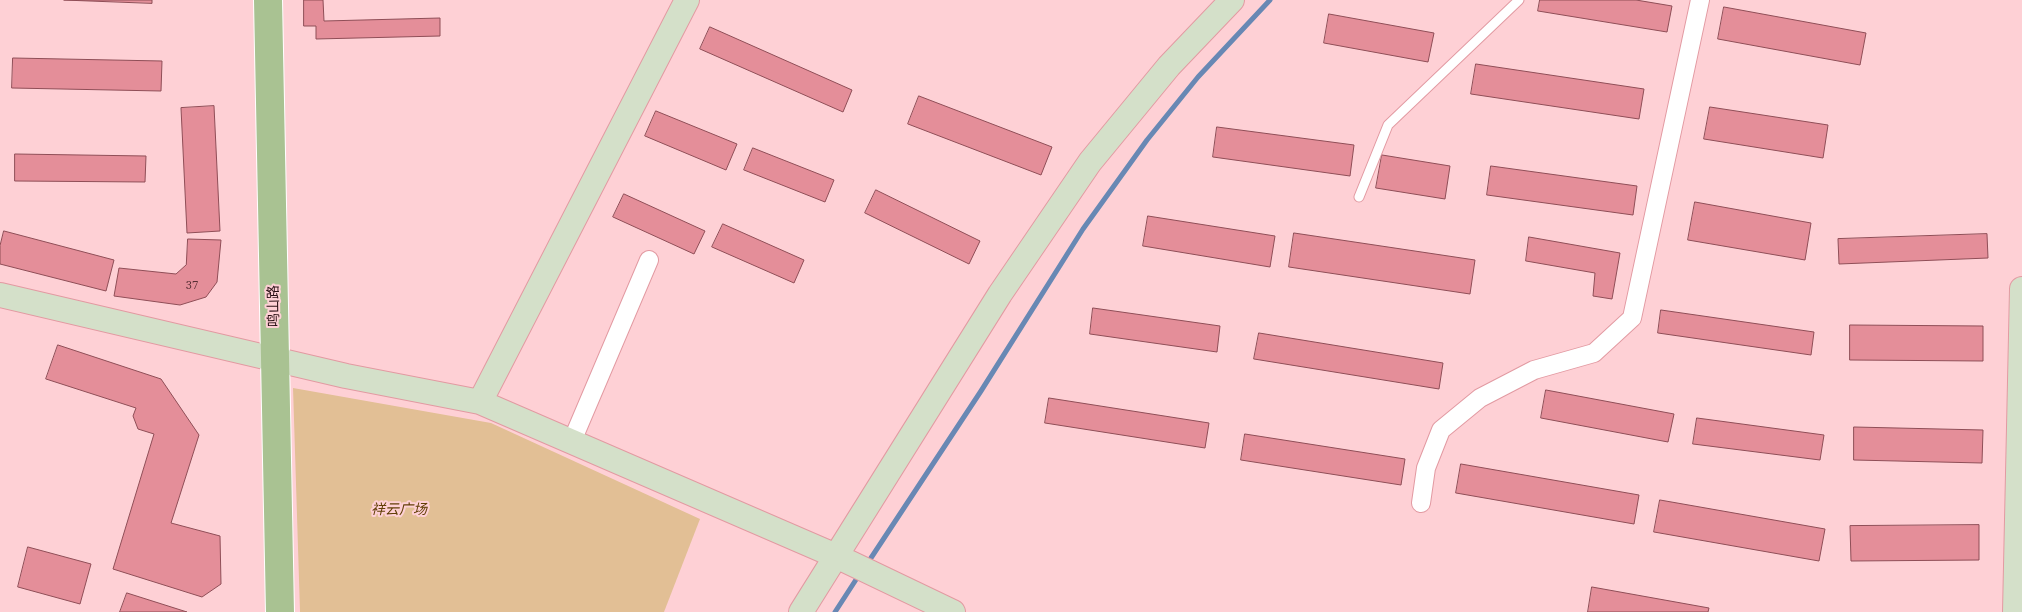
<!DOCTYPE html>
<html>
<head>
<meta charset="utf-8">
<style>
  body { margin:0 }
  canvas { display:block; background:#fed0d5 }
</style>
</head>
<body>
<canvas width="2022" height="612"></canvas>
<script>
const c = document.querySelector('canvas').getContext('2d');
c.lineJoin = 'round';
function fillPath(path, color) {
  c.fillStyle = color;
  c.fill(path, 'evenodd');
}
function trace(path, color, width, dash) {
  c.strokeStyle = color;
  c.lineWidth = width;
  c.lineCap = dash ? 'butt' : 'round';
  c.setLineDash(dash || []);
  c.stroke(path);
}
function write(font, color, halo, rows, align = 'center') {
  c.font = font + ' "IBM Plex Serif","Noto Sans SC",serif';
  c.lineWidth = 4;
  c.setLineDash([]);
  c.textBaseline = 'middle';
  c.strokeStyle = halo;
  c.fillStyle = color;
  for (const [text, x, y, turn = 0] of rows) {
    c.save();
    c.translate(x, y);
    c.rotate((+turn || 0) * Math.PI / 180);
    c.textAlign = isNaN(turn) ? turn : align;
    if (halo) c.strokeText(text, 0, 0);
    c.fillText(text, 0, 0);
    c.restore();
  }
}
fillPath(new Path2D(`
  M293,388L491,423L700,519L664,612H300Z`), '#e2bf95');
trace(new Path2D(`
  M867,564L981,391L1083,229L1147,140L1198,77L1270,0
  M835,612L859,575`), '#6888b4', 5);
const building = new Path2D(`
  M64,0H152V3Z
  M304,0H323L324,21L440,18V36L316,39V26H304Z
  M1540,0H1636L1672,6L1667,32L1538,11Z
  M1724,7L1866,33L1860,65L1718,39Z
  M1329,14L1434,33L1428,62L1324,43Z
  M710,27L852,90L843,112L700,49Z
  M13,58L162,61L161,91L12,88Z
  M1476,64L1644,89L1639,119L1471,94Z
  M919,96L1052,147L1041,175L908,124Z
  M214,106L220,231L187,233L181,108Z
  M1710,107L1828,125L1823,158L1704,139Z
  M656,111L737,144L726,170L645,136Z
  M1217,127L1354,145L1350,176L1213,157Z
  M753,148L834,180L825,202L744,170Z
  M15,154L146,156L145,182L15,181Z
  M1382,155L1450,166L1445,199L1376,188Z
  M1491,166L1637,186L1633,215L1487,195Z
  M876,190L980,241L969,264L865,213Z
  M624,194L705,231L694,254L613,217Z
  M1695,202L1811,223L1805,260L1688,240Z
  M1148,216L1275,236L1270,267L1143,246Z
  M723,224L804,260L794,283L712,247Z
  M4,231L114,260L106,291L0,264V246Z
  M1294,233L1475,260L1470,294L1289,267Z
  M1987,234L1988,258L1839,264L1838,239Z
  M1529,237L1620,253L1612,299L1593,296L1595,273L1526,261Z
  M188,239L221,240L217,282L206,297L180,305L114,296L119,268L176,274L186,265Z
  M1093,308L1220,326L1217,352L1090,334Z
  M1661,310L1814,332L1811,355L1658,333Z
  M1850,325L1983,326V361L1850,360Z
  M1259,333L1443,363L1439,389L1254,359Z
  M58,345L161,379L199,435L171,523L220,536L221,584L202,597L113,569L154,434L138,429L133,416L136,408L46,379Z
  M1546,390L1674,414L1668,442L1541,418Z
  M1049,398L1209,423L1205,448L1045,423Z
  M1697,418L1824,435L1820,460L1693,444Z
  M1854,427L1983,430L1982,463L1854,460Z
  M1245,434L1405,459L1401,485L1241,460Z
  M1461,464L1639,495L1634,524L1456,493Z
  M1660,500L1825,529L1819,561L1654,532Z
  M1979,525V560L1851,561L1850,526Z
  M28,547L91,564L80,604L18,587Z
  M1592,587L1709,608L1708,612H1588Z
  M127,593L187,612H120Z`);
fillPath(building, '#e48e99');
trace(building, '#8f4e57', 1);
const lane = new Path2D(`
  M1359,197L1388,125L1519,0`);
const street = new Path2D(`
  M572,441L649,260
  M1421,503L1426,468L1441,430L1480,398L1534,370L1594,353L1632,318L1700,0`);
const secondary = new Path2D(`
  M0,295L346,376L480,402L836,556L953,612
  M480,402L687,0
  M801,612L1000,294L1090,162L1169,66L1232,0
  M2015,612L2022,289`);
const primary = new Path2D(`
  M268,0L280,612`);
trace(lane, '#e29aa2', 11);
trace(street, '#e29aa2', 20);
trace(secondary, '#e29aa2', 26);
trace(primary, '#fff', 30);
trace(lane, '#fff', 9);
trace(street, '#fff', 18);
trace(secondary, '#d4e0c9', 24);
trace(primary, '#a9c292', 28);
write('11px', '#572e34', null, [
  ["37",192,286]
]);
write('14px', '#280e13', '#fed0d5', [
  ["鸣山路",274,306,-91]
]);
write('italic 14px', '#623f07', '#fed0d5', [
  ["祥云广场",399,510]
]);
</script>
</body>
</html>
